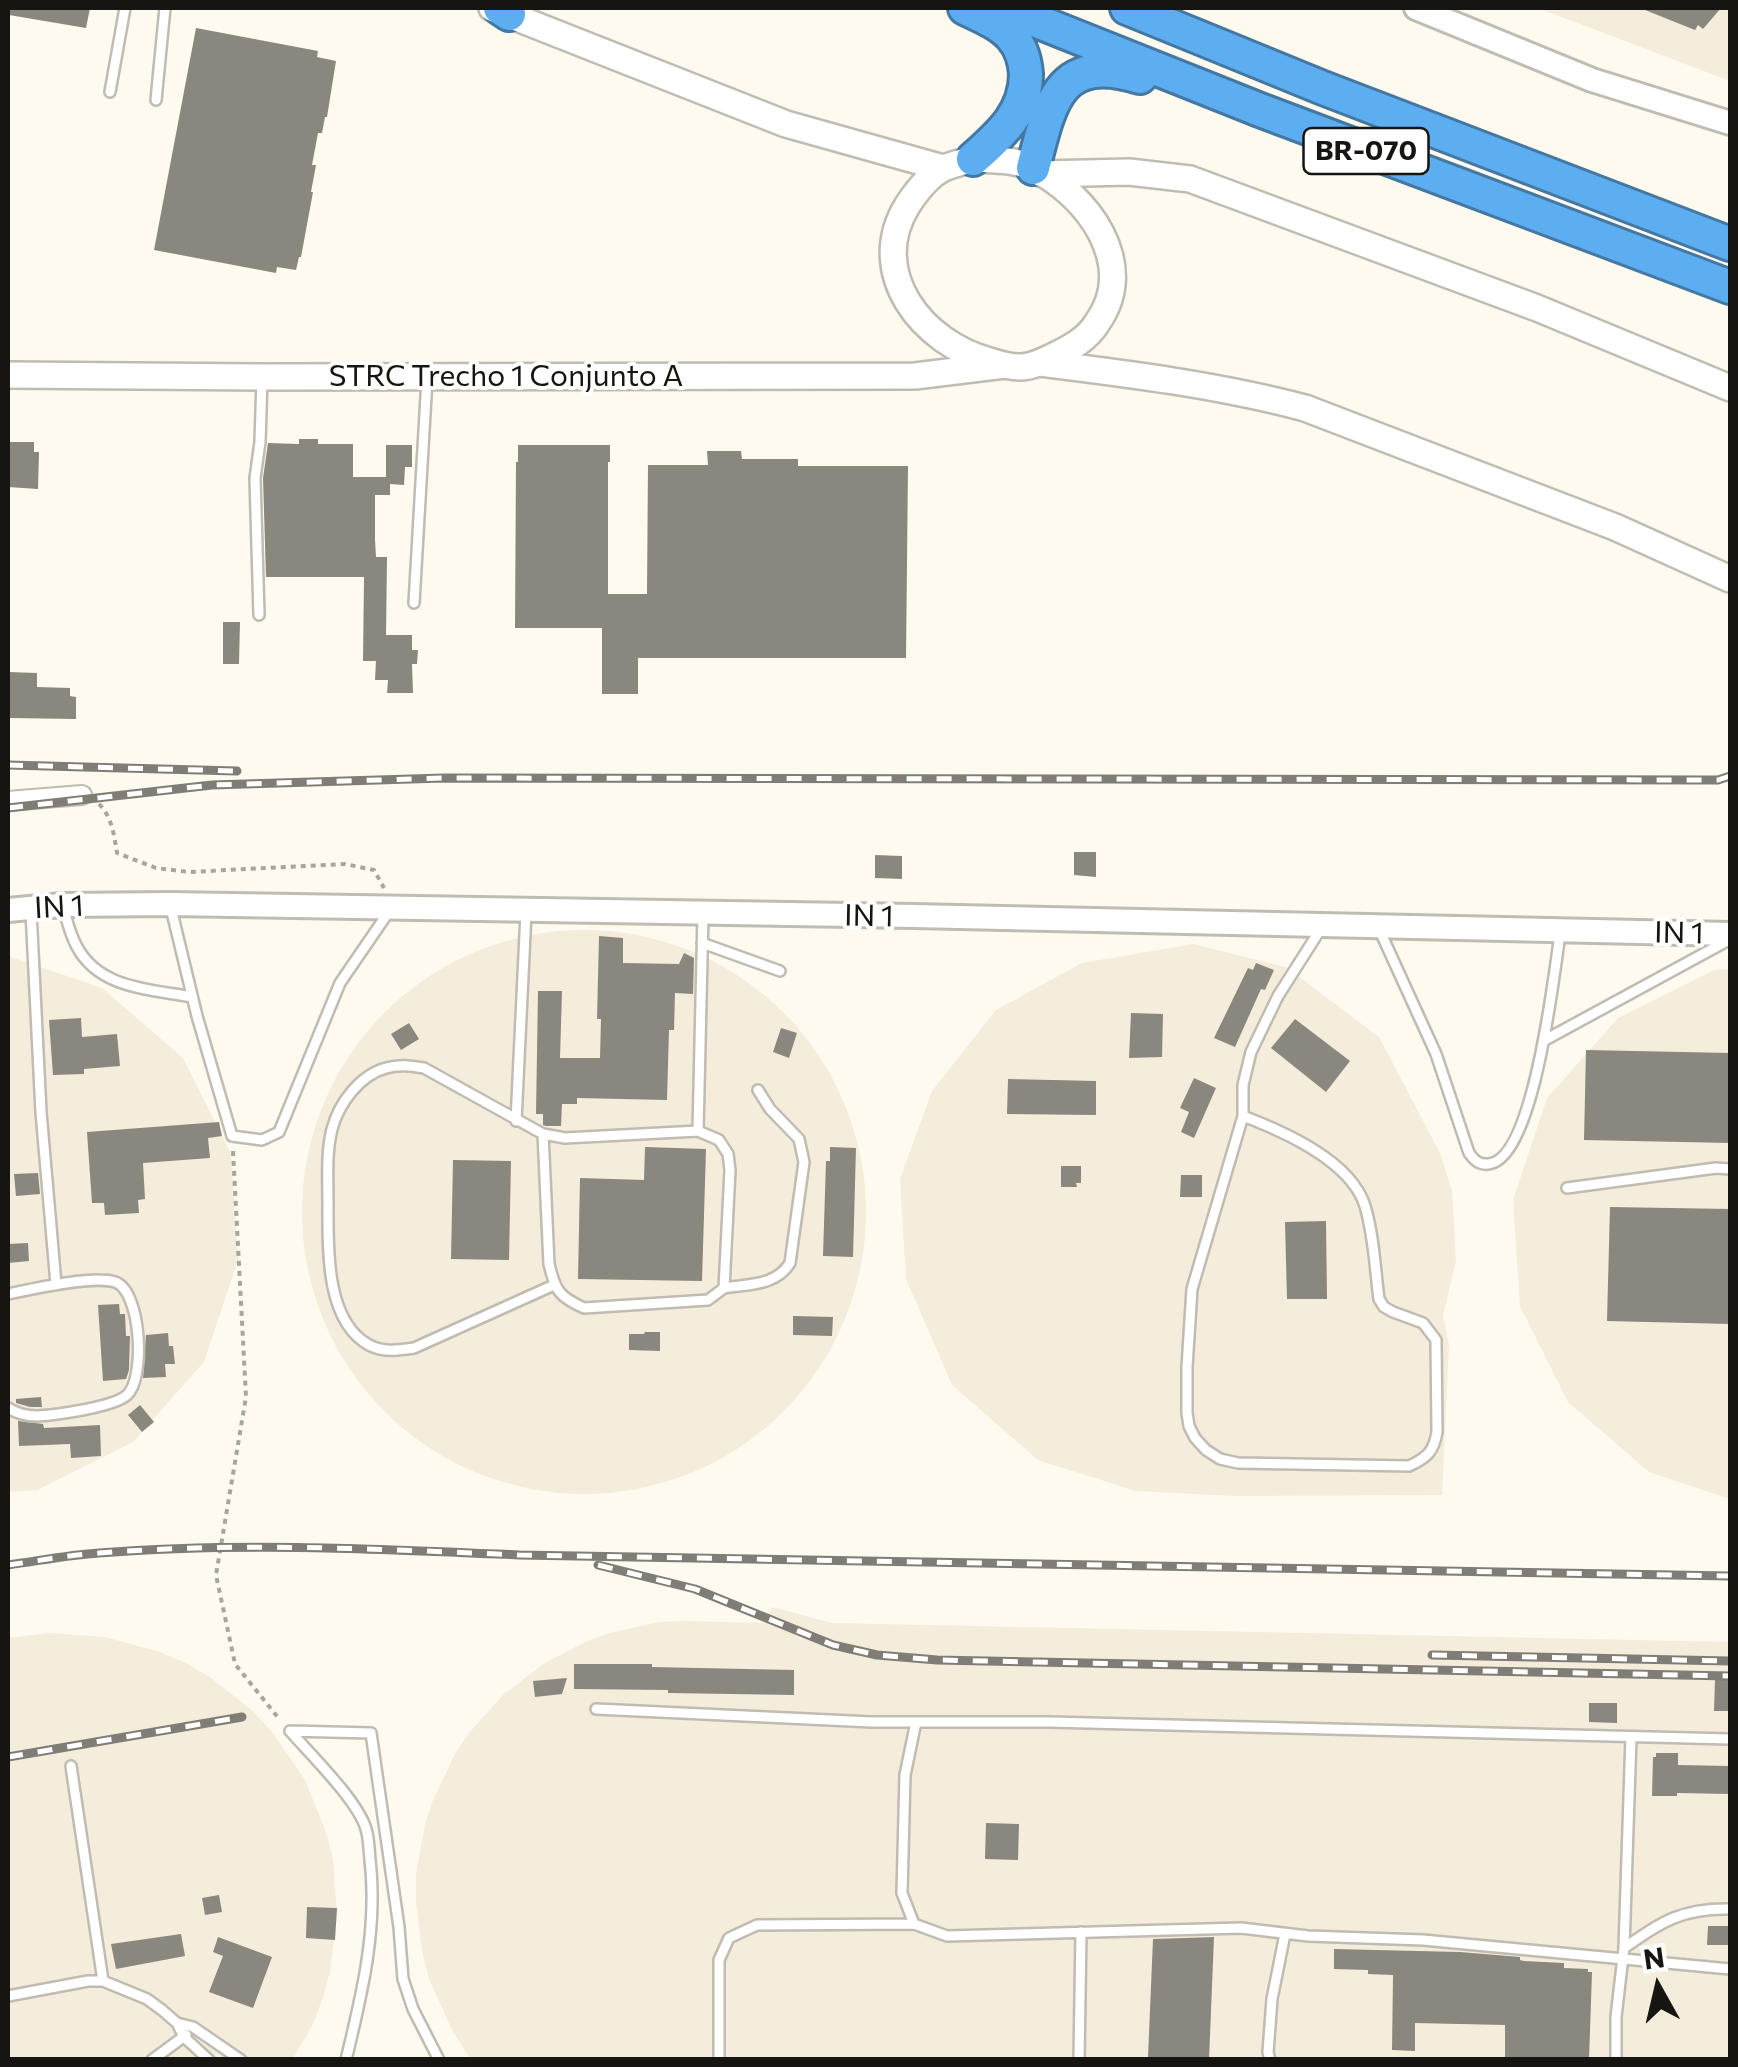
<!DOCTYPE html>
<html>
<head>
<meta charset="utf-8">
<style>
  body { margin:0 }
  #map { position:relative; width:1738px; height:2067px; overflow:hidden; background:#fefaef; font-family:Commissioner,sans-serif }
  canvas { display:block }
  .frame { position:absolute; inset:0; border:10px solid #161511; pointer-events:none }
  .north { position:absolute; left:1608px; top:1937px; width:100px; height:100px; -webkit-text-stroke:8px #fff; paint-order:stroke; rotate:352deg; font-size:28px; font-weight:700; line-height:40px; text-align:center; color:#161511 }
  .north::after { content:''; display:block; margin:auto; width:35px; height:45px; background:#161511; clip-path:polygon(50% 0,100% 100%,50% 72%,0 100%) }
</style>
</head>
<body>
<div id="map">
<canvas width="1738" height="2067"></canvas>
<div class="frame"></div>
<div class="north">N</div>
</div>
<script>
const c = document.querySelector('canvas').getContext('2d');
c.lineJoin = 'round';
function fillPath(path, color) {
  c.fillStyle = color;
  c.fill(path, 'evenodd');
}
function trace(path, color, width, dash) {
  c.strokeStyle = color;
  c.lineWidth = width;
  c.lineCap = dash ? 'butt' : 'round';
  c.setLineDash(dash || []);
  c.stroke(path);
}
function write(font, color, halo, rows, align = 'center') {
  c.font = font + ' Commissioner,sans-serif';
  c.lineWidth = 8;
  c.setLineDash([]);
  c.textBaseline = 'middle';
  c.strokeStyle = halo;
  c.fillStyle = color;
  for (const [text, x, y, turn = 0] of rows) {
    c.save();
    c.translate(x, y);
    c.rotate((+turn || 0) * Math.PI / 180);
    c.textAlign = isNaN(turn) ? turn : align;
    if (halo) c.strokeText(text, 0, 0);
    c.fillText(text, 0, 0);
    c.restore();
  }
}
fillPath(new Path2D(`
  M1538,8H1730V81Z
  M302 1212a282 282 0 1 1 564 0a282 282 0 1 1-564 0Z
  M1194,944L1286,967L1379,1037L1440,1153L1452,1191L1456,1261L1443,1316L1449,1345L1442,1495L1235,1496L1136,1491L1038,1460L952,1385L906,1279L900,1179L932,1091L996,1010L1082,963Z
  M8,956L102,988L183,1058L231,1154L238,1260L204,1362L133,1442L37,1490L8,1492Z
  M1730,969V1499L1649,1472L1568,1402L1520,1306L1513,1200L1547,1098L1618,1018L1714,970Z
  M772,1607L832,1623L1730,1642V2059L471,2060L453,2032L429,1979L422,1951L416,1901V1875L425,1824L433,1800L455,1754L469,1733L503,1695L543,1664L587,1641L610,1633L659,1622L684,1621L765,1623Z
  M49,1633L105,1637L160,1652L186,1663L210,1677L254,1712L273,1733L305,1780L326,1832L333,1859L337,1915L330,1971L323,1998L313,2024L293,2059L8,2060V1638Z`), '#f4eddb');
fillPath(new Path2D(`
  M9,8H90L86,28L9,15Z
  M1640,8H1721L1703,29L1698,25L1695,30Z
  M196,28L318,51L317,57L336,61L327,117H325L322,133H318L312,165H316L311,192H313L301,257H299L296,270L277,267L276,273L154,250Z
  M299,439H318V444H353V477H386V445H412V467H405L404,485L390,484V495H375V540L376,557H387L386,635H412V650H418L417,664H412L413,693H387L388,680H375L376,661H363L364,577H266L263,478L268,443L299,444Z
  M8,442H34V452H39L38,489L8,487Z
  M518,445H610V462H608V594H647L648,465H708L707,451H741L742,459H798V466H908L906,658H638V694H602V628H515L516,462H518Z
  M223,622H240L239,664H223Z
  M8,672L37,673V687L70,688V696L76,697V719L8,718Z
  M1074,852H1096V877L1074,875Z
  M875,855L902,856V879L875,878Z
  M599,936L623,938V963L679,964L684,953L694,958L693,994L675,993L674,1030H669L667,1100L577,1098V1104H562L561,1126H546L543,1125V1114H536L538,991H562L560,1058H600L601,1019H597Z
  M1256,963L1274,970L1265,990L1261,989L1235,1047L1214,1038L1248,968L1253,970Z
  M1131,1013L1163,1014L1162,1057L1129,1058Z
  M81,1018L82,1037L117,1034L120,1066L84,1069V1074L53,1075L49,1020Z
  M1295,1019L1350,1061L1326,1092L1271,1048Z
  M409,1023L419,1039L401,1050L391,1034Z
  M781,1028L797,1033L789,1058L773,1052Z
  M1586,1050L1730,1053V1143L1584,1140Z
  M1194,1078L1216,1088L1194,1138L1181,1132L1189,1112L1180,1108Z
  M1008,1079L1096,1081V1115L1007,1114Z
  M219,1122L222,1136L208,1138L210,1158L143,1163L145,1199L138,1200L139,1213L105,1215L104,1203H92L87,1132Z
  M645,1147L706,1149L702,1281L578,1279L580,1178L644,1180Z
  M830,1147L856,1148L853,1257L823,1256L826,1161H830Z
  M453,1160L511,1161L509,1260L451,1259Z
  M1061,1166H1081V1183H1076L1077,1187H1061Z
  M38,1173L40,1194L16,1196L14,1174Z
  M1181,1175H1202V1197H1180Z
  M1610,1207L1730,1209V1324L1607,1321Z
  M1326,1221L1327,1299H1287L1285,1222Z
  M28,1243L29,1261L8,1263V1244Z
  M119,1304L120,1314H125L126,1336H130L129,1370L126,1379L103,1381L98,1305Z
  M793,1316L833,1317L832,1336L793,1335Z
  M645,1332H660V1351L629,1350V1334H644Z
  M168,1333L169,1346H173L175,1364H165L166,1377L143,1378L146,1335Z
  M41,1397L42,1407H30L16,1403V1399Z
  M140,1405L154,1422L142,1432L128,1415Z
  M18,1421L43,1424L44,1428L100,1425L101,1456L71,1458L70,1444L19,1446Z
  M574,1664H652V1667L794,1670V1695L668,1693V1690L574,1689Z
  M567,1678L562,1694L535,1697L533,1681Z
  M1715,1680H1730V1711H1714Z
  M1589,1703H1617V1723L1589,1722Z
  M1656,1753H1678V1765L1730,1766V1794L1677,1793V1796H1652L1653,1757H1656Z
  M986,1823L1019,1824L1018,1860L985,1859Z
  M219,1895L222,1912L205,1915L202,1898Z
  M307,1907L337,1908L335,1940L306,1938Z
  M1708,1926H1730V1945H1707Z
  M181,1934L185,1956L116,1969L111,1944Z
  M218,1937L272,1957L253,2008L209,1992L223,1956L213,1952Z
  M1214,1937L1209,2060L1148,2057L1153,1939Z
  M1334,1949L1460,1952L1520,1957V1960L1524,1961L1564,1963V1968L1588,1969V1972H1592L1589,2060H1505V2025L1415,2023V2051L1392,2050L1393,1975L1368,1974V1970L1334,1969Z`), '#8a877e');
const service = new Path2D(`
  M110,92L125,8
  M156,100L165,8
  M414,603L427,379
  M259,615L255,478L260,442L262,379
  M170,904L197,1016L232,1136L262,1140L279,1132L340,983L390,910
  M63,908C67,920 70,934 76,945C98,989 150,989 192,997
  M31,911L41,1112L56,1284
  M1379,929L1436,1054L1469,1153C1474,1160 1479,1165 1488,1164C1534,1161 1554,974 1560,934
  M702,943L780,971
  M1545,1040L1727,941
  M1243,1116C1285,1132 1351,1161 1365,1206C1374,1236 1375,1269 1379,1299L1384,1307L1393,1312L1423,1323L1436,1340L1437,1432C1434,1451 1427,1458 1409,1466L1238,1463L1220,1459L1206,1450L1195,1438L1189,1426L1187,1413V1367L1192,1289L1243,1116V1085L1251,1052L1278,996L1320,930
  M516,1121L526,913
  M698,1131L703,914
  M543,1134L549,1264C555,1290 559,1297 584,1308L708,1300L724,1288L730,1170L728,1154L719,1140L698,1131L565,1138L543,1134L424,1068C411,1066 399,1064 386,1068C360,1075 339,1103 332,1129C326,1153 328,1179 328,1205C328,1247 325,1321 369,1345C384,1353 399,1350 414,1348L554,1285
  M1567,1188L1716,1168L1730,1169
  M724,1288C748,1284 776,1286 790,1263L804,1162L799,1139L770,1109L758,1090
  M8,1294C32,1289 93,1275 115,1282C141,1290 146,1378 127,1395C114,1407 56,1415 37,1416C27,1416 16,1413 8,1408
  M596,1709L872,1722H1049L1730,1739
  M916,1722L905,1775L902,1893L914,1924L947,1936L1241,1928L1308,1936L1423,1940L1730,1969
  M290,1731L371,1733L399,1927L403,1979L413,2009L439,2060
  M290,1731C311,1755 358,1801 366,1829C369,1838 369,1850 370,1860C378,1928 362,1994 346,2060
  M71,1766L103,1981
  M1624,1948C1663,1921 1682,1908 1730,1909
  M8,1996L88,1981H103L147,1999L162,2010L177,2023L184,2037L209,2060
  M177,2023L193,2027L241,2060
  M152,2060L186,2035
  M719,2060V1960L729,1938L757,1925L914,1924
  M1079,2060L1081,1932
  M1270,2060L1268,2052L1272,1999L1285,1934
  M1616,2060V2017L1624,1948L1631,1737`);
const minor = new Path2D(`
  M8,801L82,795`);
const tertiary = new Path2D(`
  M1416,8L1592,80L1730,123
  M8,910L62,905L170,904L913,916L1730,934`);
const secondary = new Path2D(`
  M492,8L786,124L943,168
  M973,159C993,160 1015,159 1033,168C1088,195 1139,265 1097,323C1087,339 1072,347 1056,355C1044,361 1032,367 1020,367C1010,367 999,364 990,361C923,344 866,273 907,206C916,192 929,175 944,168C953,164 964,162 973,159Z
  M1042,174L1129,172L1190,179L1537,308L1730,388
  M1040,363C1129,374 1218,385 1305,408L1615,527L1730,579
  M8,375L262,377L915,376L1005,365`);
const motorway = new Path2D(`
  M500,8L509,14
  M965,8C981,16 1000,23 1012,37C1021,47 1025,61 1026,74C1026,113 1000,135 973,159
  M1004,8L1260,110L1730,287
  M1127,8L1323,88L1730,244
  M1033,168C1050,103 1058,52 1140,77`);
trace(service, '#c0bcb2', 14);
trace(minor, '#c0bcb2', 22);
trace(tertiary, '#c0bcb2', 28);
trace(secondary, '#c0bcb2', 30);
trace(motorway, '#4478a2', 38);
trace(new Path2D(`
  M99,804C112,817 114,835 117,853L156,868L189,872L345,864L374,870L384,888
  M233,1151L246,1397L216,1575L235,1664L280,1720`), '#a8a59d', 4, [5, 5]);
trace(service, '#fff', 9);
trace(minor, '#fff', 18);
trace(tertiary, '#fff', 22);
trace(secondary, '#fff', 25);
trace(motorway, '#5daef0', 32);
const rail = new Path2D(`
  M8,765L237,771
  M8,808L212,785L444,778L1718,780L1730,776
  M8,1565C38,1561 68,1555 99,1553C239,1542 379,1549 519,1555L1730,1576
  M598,1565L695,1589L833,1645L877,1655L937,1660L1730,1676
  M1432,1655L1730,1661
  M8,1757L242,1717`);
trace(rail, '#807d76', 9);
trace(rail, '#fff', 5, [15]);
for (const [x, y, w] of [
  [1366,151,125]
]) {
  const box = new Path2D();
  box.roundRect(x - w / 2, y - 23, w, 46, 8);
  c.fillStyle = '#fff';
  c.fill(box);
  trace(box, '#161511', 2.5);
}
write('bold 28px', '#161511', null, [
  ["BR-070",1366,151]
]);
write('30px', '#161511', '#fff', [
  ["STRC Trecho 1 Conjunto A",506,376],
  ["IN 1",59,907,-3],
  ["IN 1",869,916,1],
  ["IN 1",1679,933,1]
]);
</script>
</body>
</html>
